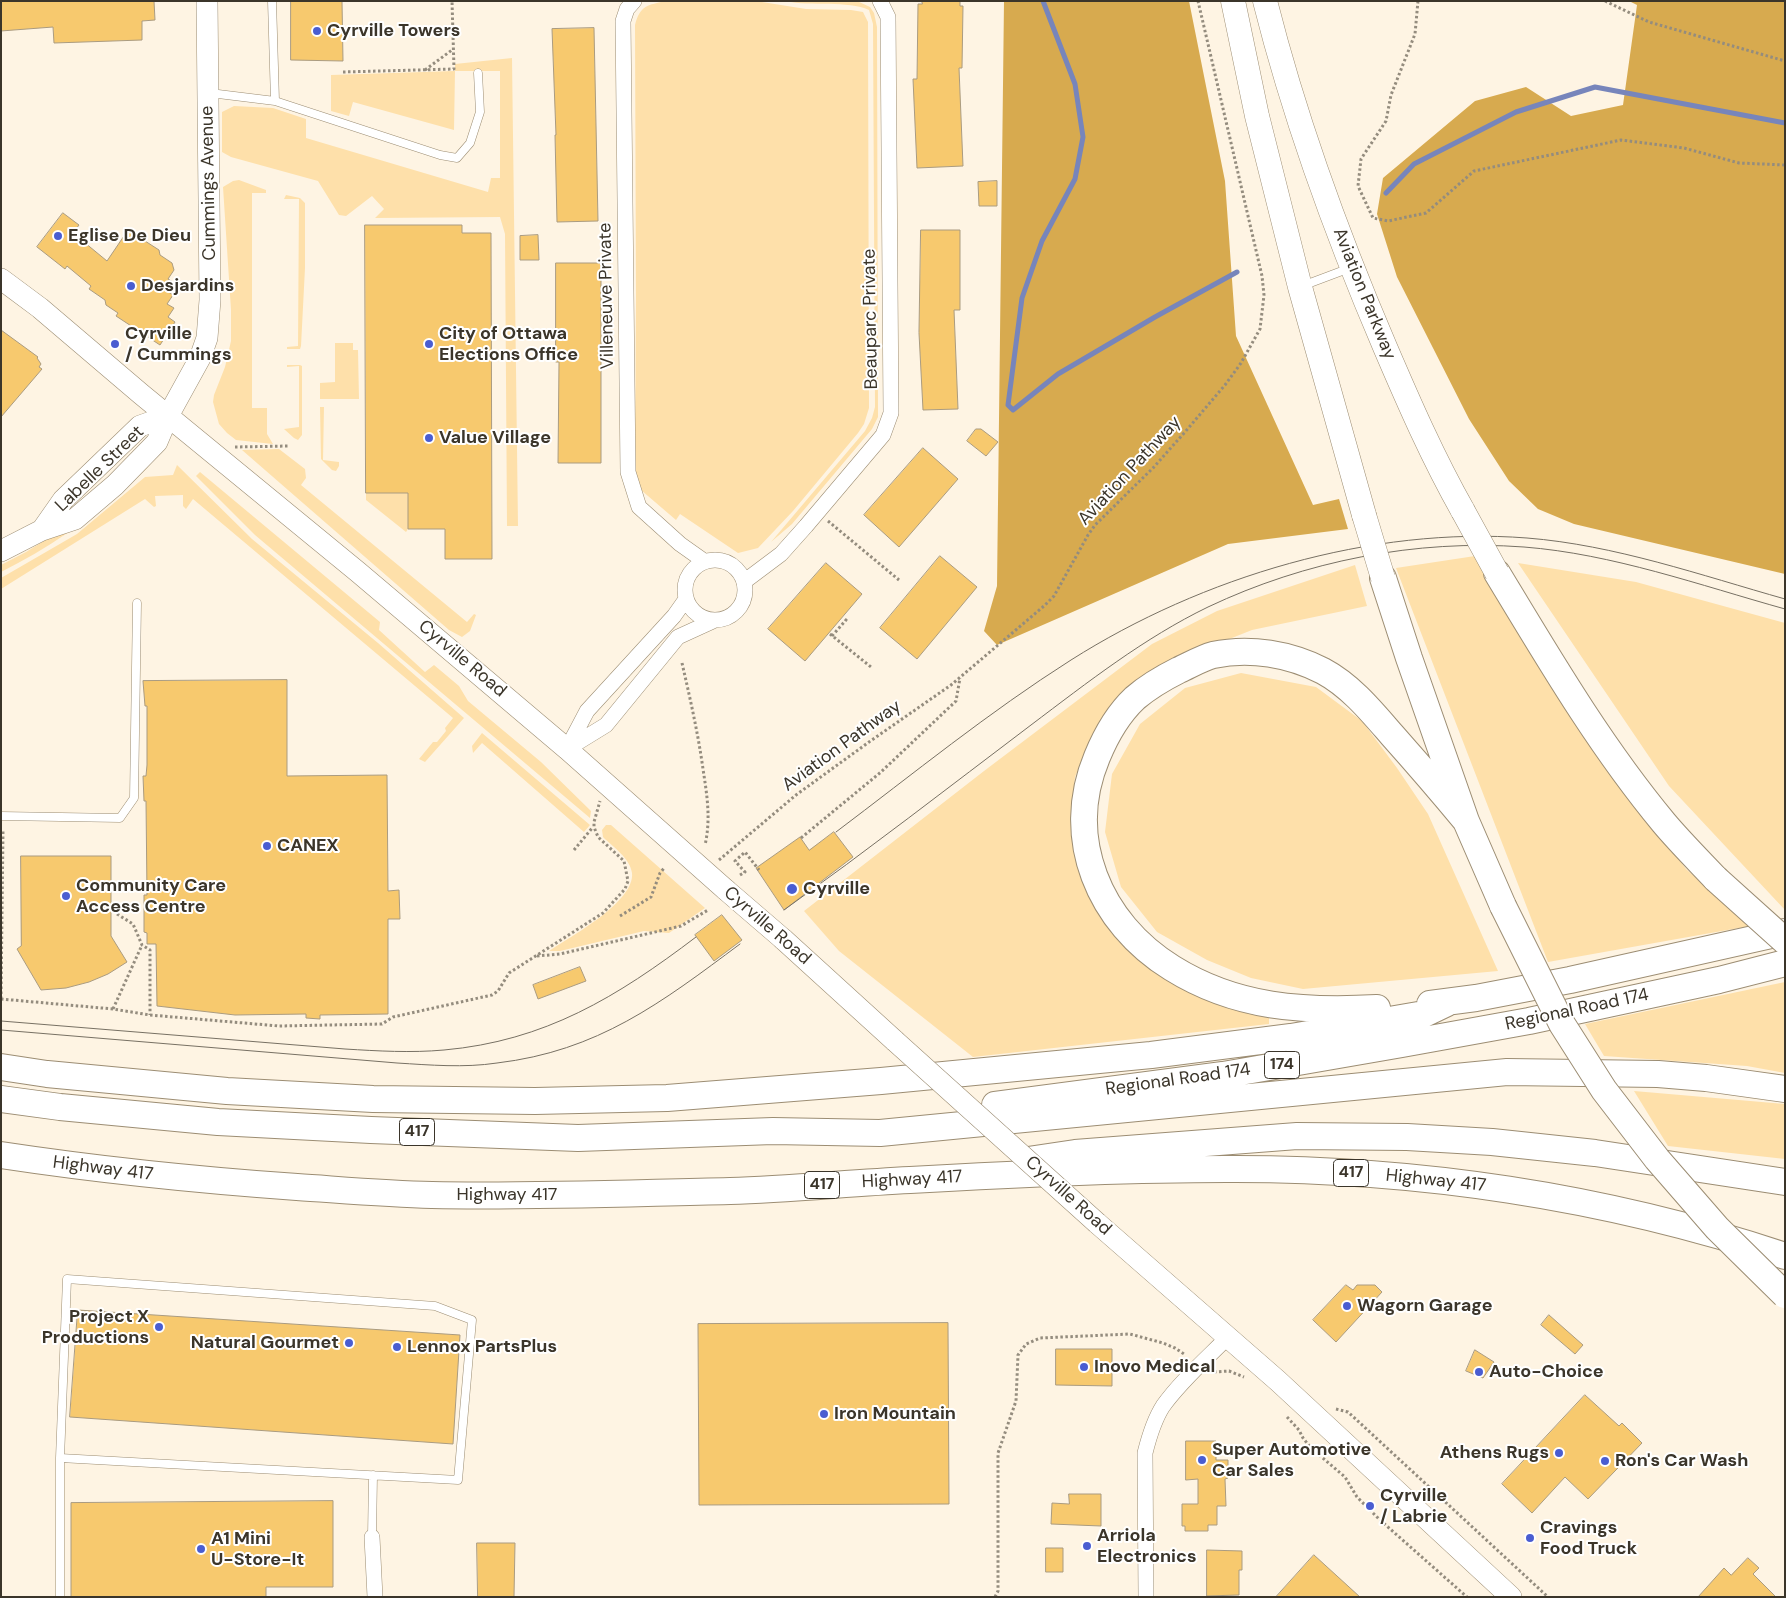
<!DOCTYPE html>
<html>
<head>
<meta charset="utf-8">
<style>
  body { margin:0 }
  #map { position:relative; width:1786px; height:1598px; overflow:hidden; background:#fef4e3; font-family:"DM Sans",sans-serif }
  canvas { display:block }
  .frame { position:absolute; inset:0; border:2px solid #3b352a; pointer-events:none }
</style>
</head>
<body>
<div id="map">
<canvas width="1786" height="1598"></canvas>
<div class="frame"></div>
</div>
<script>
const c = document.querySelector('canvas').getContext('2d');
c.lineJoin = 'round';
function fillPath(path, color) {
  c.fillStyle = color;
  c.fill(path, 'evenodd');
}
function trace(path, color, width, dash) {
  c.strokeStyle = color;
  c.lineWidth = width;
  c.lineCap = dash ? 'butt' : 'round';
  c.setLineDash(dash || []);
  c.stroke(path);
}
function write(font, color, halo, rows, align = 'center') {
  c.font = font + ' "DM Sans",sans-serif';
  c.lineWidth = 4;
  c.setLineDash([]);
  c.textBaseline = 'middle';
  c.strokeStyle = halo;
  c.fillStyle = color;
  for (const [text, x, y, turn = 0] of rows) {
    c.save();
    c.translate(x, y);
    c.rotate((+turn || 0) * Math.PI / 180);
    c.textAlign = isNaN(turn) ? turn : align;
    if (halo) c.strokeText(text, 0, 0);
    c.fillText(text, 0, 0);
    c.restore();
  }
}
fillPath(new Path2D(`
  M666,1L762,2L806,9L851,10L863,12L868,22L869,408L864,424L858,433L793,511L758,548L738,553L680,514L676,520L641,490L635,470L636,299L635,25C640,5 648,5 666,1Z
  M786,1H857L870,7L874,13L877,27L878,417L872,429L792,524L771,542L865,431L872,418L875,407L873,24L869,10C848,0 811,7 786,1Z
  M512,58L518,526H507L505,234L500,217L375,218L384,209L372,196L346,216L339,215L318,181L231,157L222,152V112L234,106L273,108L306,119V138L488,192L491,178H500V71H455L454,130L353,102L349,116L331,111V75L455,71V64Z
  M239,180L266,190V193H252V408H267V434L273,444L236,440L227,433L219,424L213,402L214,395L225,367L231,341V310L223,187L233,181Z
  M286,195L300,198L305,203V268L301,346L300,349H287V347L298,346L299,199H284Z
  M335,343H353V350H358L359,399H320V383L335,382Z
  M287,365H300L302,366V435L298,440L294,438L284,429L299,427V366L287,367Z
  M320,407H324L323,460L339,462V466L336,471L332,470L321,459Z
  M279,449L305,469L306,478L301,485L467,622L474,614L476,615L470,631L462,637L449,630L242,450Z
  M149,465C144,472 134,480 127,486C89,520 47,549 1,572V565L26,552L94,510Z
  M177,465L252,539L378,643L464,718L425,762L419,759L433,742H437L446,731L445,728L453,718L193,499L186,509L183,506V495L155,496L156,506L154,507L145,499L1,589V578L77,534L145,477L173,475Z
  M200,472L380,622L379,630L425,672L434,665L459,686L468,701L541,762L591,811L590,818L255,535L196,476Z
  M366,493H408V529L406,532L366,500Z
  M1475,556L1578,725L1686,869L1750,926L1548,962L1396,568Z
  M1518,563L1636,582L1785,623V910L1669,786Z
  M1355,565L1367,606L1252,630L1164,665L1103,720L1087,746L1075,777L1072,807V842L1078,868L1090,896L1104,918L1269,1015V1024L973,1057L839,951L804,911L984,771L1152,644L1217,611Z
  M1241,673L1316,687L1362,721L1397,768L1428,814L1498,971L1303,989L1251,978L1207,960L1157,932L1121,887L1105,832L1112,774L1140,724L1185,688Z
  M482,733L590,825L584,832L482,743L473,753L472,746Z
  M606,825H611L705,908L669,933L644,931L560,951H549C570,937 635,902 632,873C630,858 613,847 603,837L602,830Z
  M1785,982V1073L1747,1066L1604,1056L1585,1024Z
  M1634,1091L1785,1104V1159L1668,1146Z`), '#fee0aa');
fillPath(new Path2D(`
  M1004,1H1189L1225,181L1236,336L1313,505L1339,499L1348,529L1228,544L997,645L984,631L997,586Z
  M1629,1H1785V574L1574,524L1538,509L1509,481L1469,419L1397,277L1377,214L1383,178L1475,101L1526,87L1571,116L1623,105L1637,5Z`), '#d7aa4f');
trace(new Path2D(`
  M1043,1L1075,84L1083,137L1075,179L1042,241L1022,298L1008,405L1013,410L1058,374L1155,317L1237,272
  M1386,193L1414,164L1516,112L1595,87L1785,123`), '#7785bb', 5);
const building = new Path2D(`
  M1,1H154L155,20L142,21V40L54,43L53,27L1,31Z
  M291,1H342L343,61L291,60Z
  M922,1H960V6H963L962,68H959L963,166L917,168L913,79H917L918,4H922Z
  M594,28L598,221L557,222L555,135H556L552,29Z
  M997,181V206H979L978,182Z
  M63,213L79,225L73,233L107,261L128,230L159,250L160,255L172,263L174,270L168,279L173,282L167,291L173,295L167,304L174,308L168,317L175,322L160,345L116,316L118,313L106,305L105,300L89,289L91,286L67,266L65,269L37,247Z
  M365,225H462V233H491L492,559H445V529H408V493H366Z
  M921,230H960V310H954L958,409L923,410L919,333Z
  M538,235L539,260H520V236Z
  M556,263H601V463H558L559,362H556Z
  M1,330L38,357L37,358L41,364L39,367L42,369L1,417Z
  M976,429H981L998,442L986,456L967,441Z
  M923,448L958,479L899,547L864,515Z
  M940,556L977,587L917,659L880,628Z
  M826,563L862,594L805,661L768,629Z
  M287,680V776L387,775L388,891L399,890L400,919H388V1014L320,1015V1019L306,1018V1014L235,1015L157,1006L156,944H147V933L144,932V895H147L146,801H144L143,776H146L147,765V706H145L143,681Z
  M834,832L853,857L784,910L756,868L800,837L809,850Z
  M21,856H111V936L127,962L108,974L89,982L66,988L41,990L17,949L21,946Z
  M722,915L742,940L714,961L695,935Z
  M580,967L586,981L538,999L533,985Z
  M1346,1285L1353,1290L1357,1285H1375L1382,1292L1336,1342L1313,1320Z
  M78,1310L460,1335L453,1444L70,1417Z
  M1549,1315L1583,1345L1575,1354L1541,1325Z
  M948,1323L949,1504L699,1505L698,1324Z
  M1056,1349H1112V1386L1056,1385Z
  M1475,1350L1494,1362L1483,1378L1466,1371Z
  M1585,1395L1619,1426L1622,1423L1642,1443L1588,1499L1565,1477L1532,1513L1502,1484Z
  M1186,1441H1216V1460H1228V1478L1225,1479L1226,1506H1217V1525H1208V1531H1185V1526H1182V1504H1198V1479L1186,1480Z
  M1069,1494H1101V1526L1051,1524L1052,1503L1069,1504Z
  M333,1501V1587H266V1597H71V1503Z
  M477,1543H515L514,1597H478Z
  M1046,1548H1063V1572H1046Z
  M1207,1550L1242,1551V1570H1239V1595L1207,1596Z
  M1314,1555L1360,1597H1276Z
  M1748,1558L1759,1568L1753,1574L1776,1597H1698L1724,1568L1731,1575Z`);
fillPath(building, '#f7c96e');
trace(building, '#aa9b80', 1);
const lane = new Path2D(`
  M272,1L275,101
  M210,93L275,101L440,155L457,158L470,143L480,112L478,73
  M1302,286L1350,268
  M1,816L120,818L134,798L137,603
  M372,1537L373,1475
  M60,1597V1458L67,1279L435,1306L472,1320L458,1480L60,1458`);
const street = new Path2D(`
  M634,1L627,9L623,21L628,472L639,507L680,544L704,561
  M685 590a30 30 0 1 1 60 0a30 30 0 1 1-60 0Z
  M745,581L781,554L806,526L883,435L891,413L888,17L880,1
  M568,747L587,711L674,616L686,599
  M567,749L606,725L678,637L713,621
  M372,1537L375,1597
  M1146,1597L1145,1453C1149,1437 1154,1420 1163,1406C1181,1381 1206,1359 1228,1337`);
const secondary = new Path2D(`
  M1,279L40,308L141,394L358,572L567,749L726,890
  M42,530L63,500L140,426L168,416
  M1,551L42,530L75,519L115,485L157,442L168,416L200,358L207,338L210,300L207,1
  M783,939L895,1041
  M1097,1223L1278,1381L1511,1597`);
const primary = new Path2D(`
  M1233,1L1257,116L1300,287L1364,515
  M1265,1C1295,120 1337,235 1385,347C1409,403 1433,458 1463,511`);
const highway = new Path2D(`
  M1497,573C1549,659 1600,746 1664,823C1680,842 1698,860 1716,879
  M1383,578L1409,658L1466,821L1503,906
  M1430,1004L1476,998L1570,980L1785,932
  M1377,1008C1304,1012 1236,1008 1172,968C1099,923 1063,838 1097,757C1106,735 1118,714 1135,698C1149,686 1163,678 1179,670C1190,665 1202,658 1213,655C1250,647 1290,654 1323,671C1351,686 1372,712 1392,735C1417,763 1442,792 1466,821
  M1,1067L47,1074L227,1091L373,1099L535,1101L667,1098L881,1081L1151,1055L1291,1037L1424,1014L1447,1003
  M1,1099L60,1107L218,1122L371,1130L578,1138L773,1131L880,1133L1507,1072L1658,1074L1706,1078L1785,1089
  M995,1105L1223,1075L1402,1044L1529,1021L1719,980L1785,963
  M1,1155C100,1170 198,1180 297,1187C342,1190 387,1194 432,1195C531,1197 631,1193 730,1191C790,1189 850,1183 910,1180C1015,1174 1120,1169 1226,1169C1414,1168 1605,1196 1785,1256
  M1028,1160L1075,1153L1297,1136L1407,1137L1492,1142L1595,1153L1785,1182`);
trace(lane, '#9c8d73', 9);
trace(street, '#9c8d73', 16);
trace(secondary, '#9c8d73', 22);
trace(primary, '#9c8d73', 25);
trace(highway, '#9c8d73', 28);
trace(new Path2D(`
  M1418,1L1415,34L1391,95L1386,121L1361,159L1358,186L1373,218L1388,221L1426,213L1474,171L1621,140L1684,148L1739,163L1785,165
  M1605,1L1649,22L1785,61
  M425,70L452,50
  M343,72L454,69L452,1
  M235,447L289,446
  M828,521L899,580
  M830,634L871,667
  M832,636L846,620L844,619
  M682,663C690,698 698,733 703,769C707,795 711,819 705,845
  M801,838L881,772L956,701L960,678
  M574,850L593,827
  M719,860L796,795L869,742L951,685L1044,606L1054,596L1088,535L1095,525L1153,468L1185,432L1225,385L1241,363L1260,329L1264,295L1262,276L1198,1
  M740,875L745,872L735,861L745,852L759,870
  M117,914L133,924L142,945L150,950V1015
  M620,916L651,897L660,873L665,867
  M537,956L560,954L681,926L708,910
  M1,999L113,1009L150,1015L279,1026L382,1024L393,1017L492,995L498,991L509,973L603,913L625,889L628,881L624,861L598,837L594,827V822L600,801
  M1,999L3,829
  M113,1009L142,945
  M1214,1372L1229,1371L1244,1377
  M1336,1409L1348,1412L1360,1423L1548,1597
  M1287,1417L1299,1430L1303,1438L1311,1448L1345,1477L1357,1497L1380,1520L1467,1597
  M995,1597L998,1591V1453L1016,1401L1018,1355L1026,1344L1040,1338L1130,1334L1163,1343L1175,1348L1184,1354`), '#948c7e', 3, [2.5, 2.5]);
trace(lane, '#fff', 8);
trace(street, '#fff', 15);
trace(secondary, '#fff', 21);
trace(primary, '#fff', 24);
trace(highway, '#fff', 26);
trace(new Path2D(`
  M836,832C913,774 989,712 1071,660C1202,577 1371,526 1527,538C1615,545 1700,575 1785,599
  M784,910C868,850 949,787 1031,725C1088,682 1144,638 1208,607C1305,561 1416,539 1524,547C1613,554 1699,585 1785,609
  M1,1021L345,1049C378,1051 411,1053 444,1050C545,1041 617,997 696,937
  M1,1030L397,1063C430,1065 464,1068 497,1063C598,1051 661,1003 740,944`), '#777063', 1);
const secondaryBridge = new Path2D(`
  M726,890L783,939
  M895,1041L1097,1223`);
const primaryBridge = new Path2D(`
  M1463,511L1497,573
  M1364,515L1383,578`);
const highwayBridge = new Path2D(`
  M1716,879L1785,941
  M1503,906L1562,1024L1604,1090L1657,1159L1717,1228L1785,1295`);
trace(secondaryBridge, '#9c8d73', 22, []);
trace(primaryBridge, '#9c8d73', 25, []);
trace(highwayBridge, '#9c8d73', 28, []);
trace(secondaryBridge, '#fff', 21);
trace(primaryBridge, '#fff', 24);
trace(highwayBridge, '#fff', 26);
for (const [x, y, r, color] of [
  [317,31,5,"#4a5dd1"],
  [58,236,5,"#4a5dd1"],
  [131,286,5,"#4a5dd1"],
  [115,344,5,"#4a5dd1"],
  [429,344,5,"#4a5dd1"],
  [429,438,5,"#4a5dd1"],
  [267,846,5,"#4a5dd1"],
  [792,889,6,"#4a5dd1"],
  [66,896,5,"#4a5dd1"],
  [1347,1306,5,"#4a5dd1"],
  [159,1327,5,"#4a5dd1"],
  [349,1343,5,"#4a5dd1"],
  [397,1347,5,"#4a5dd1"],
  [1084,1367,5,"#4a5dd1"],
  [1479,1372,5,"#4a5dd1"],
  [824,1414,5,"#4a5dd1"],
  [1559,1453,5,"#4a5dd1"],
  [1202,1460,5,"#4a5dd1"],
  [1605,1461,5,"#4a5dd1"],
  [1370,1506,5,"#4a5dd1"],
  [1530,1538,5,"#4a5dd1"],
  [1087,1546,5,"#4a5dd1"],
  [201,1549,5,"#4a5dd1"]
]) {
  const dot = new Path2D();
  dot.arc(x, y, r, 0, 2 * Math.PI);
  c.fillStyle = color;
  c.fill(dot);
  trace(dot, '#fff', 2);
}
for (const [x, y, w] of [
  [1282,1065,35],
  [417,1132,35],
  [1351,1173,35],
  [822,1185,35]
]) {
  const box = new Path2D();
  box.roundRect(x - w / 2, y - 13.5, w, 27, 4);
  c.fillStyle = '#fff';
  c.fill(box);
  trace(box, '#3b352a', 1);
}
write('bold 16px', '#3b352a', null, [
  ["174",1282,1065],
  ["417",417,1132],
  ["417",1351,1173],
  ["417",822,1185]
]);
write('bold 18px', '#3b352a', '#fff', [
  ["Cyrville Towers",327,31],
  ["Eglise De Dieu",68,236],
  ["Desjardins",141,286],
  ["Cyrville",125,334],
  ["/ Cummings",125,355],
  ["City of Ottawa",439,334],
  ["Elections Office",439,355],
  ["Value Village",439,438],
  ["CANEX",277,846],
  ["Community Care",76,886],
  ["Access Centre",76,907],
  ["Cyrville",803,889],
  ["Wagorn Garage",1357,1306],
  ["Project X",149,1317,"right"],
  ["Productions",149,1338,"right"],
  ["Natural Gourmet",339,1343,"right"],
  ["Lennox PartsPlus",407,1347],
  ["Inovo Medical",1094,1367],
  ["Auto-Choice",1489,1372],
  ["Iron Mountain",834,1414],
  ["Super Automotive",1212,1450],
  ["Car Sales",1212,1471],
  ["Athens Rugs",1549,1453,"right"],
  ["Ron's Car Wash",1615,1461],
  ["Cyrville",1380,1496],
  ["/ Labrie",1380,1517],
  ["Cravings",1540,1528],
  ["Food Truck",1540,1549],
  ["Arriola",1097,1536],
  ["Electronics",1097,1557],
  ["A1 Mini",211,1539],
  ["U-Store-It",211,1560]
], 'left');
write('18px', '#3b352a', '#fff', [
  ["Cummings Avenue",209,183,-91],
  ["Aviation Parkway",1364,294,68],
  ["Villeneuve Private",607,296,-91],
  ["Beauparc Private",871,319,-91],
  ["Labelle Street",100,469,-44],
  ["Aviation Pathway",1130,471,-47],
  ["Cyrville Road",462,659,40],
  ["Aviation Pathway",842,746,-36],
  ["Cyrville Road",767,926,41],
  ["Regional Road 174",1577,1010,-12],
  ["Regional Road 174",1178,1080,-8],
  ["Highway 417",103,1169,7],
  ["Highway 417",912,1180,-3],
  ["Highway 417",1436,1181,6],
  ["Highway 417",507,1195],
  ["Cyrville Road",1068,1196,42]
]);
</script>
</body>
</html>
